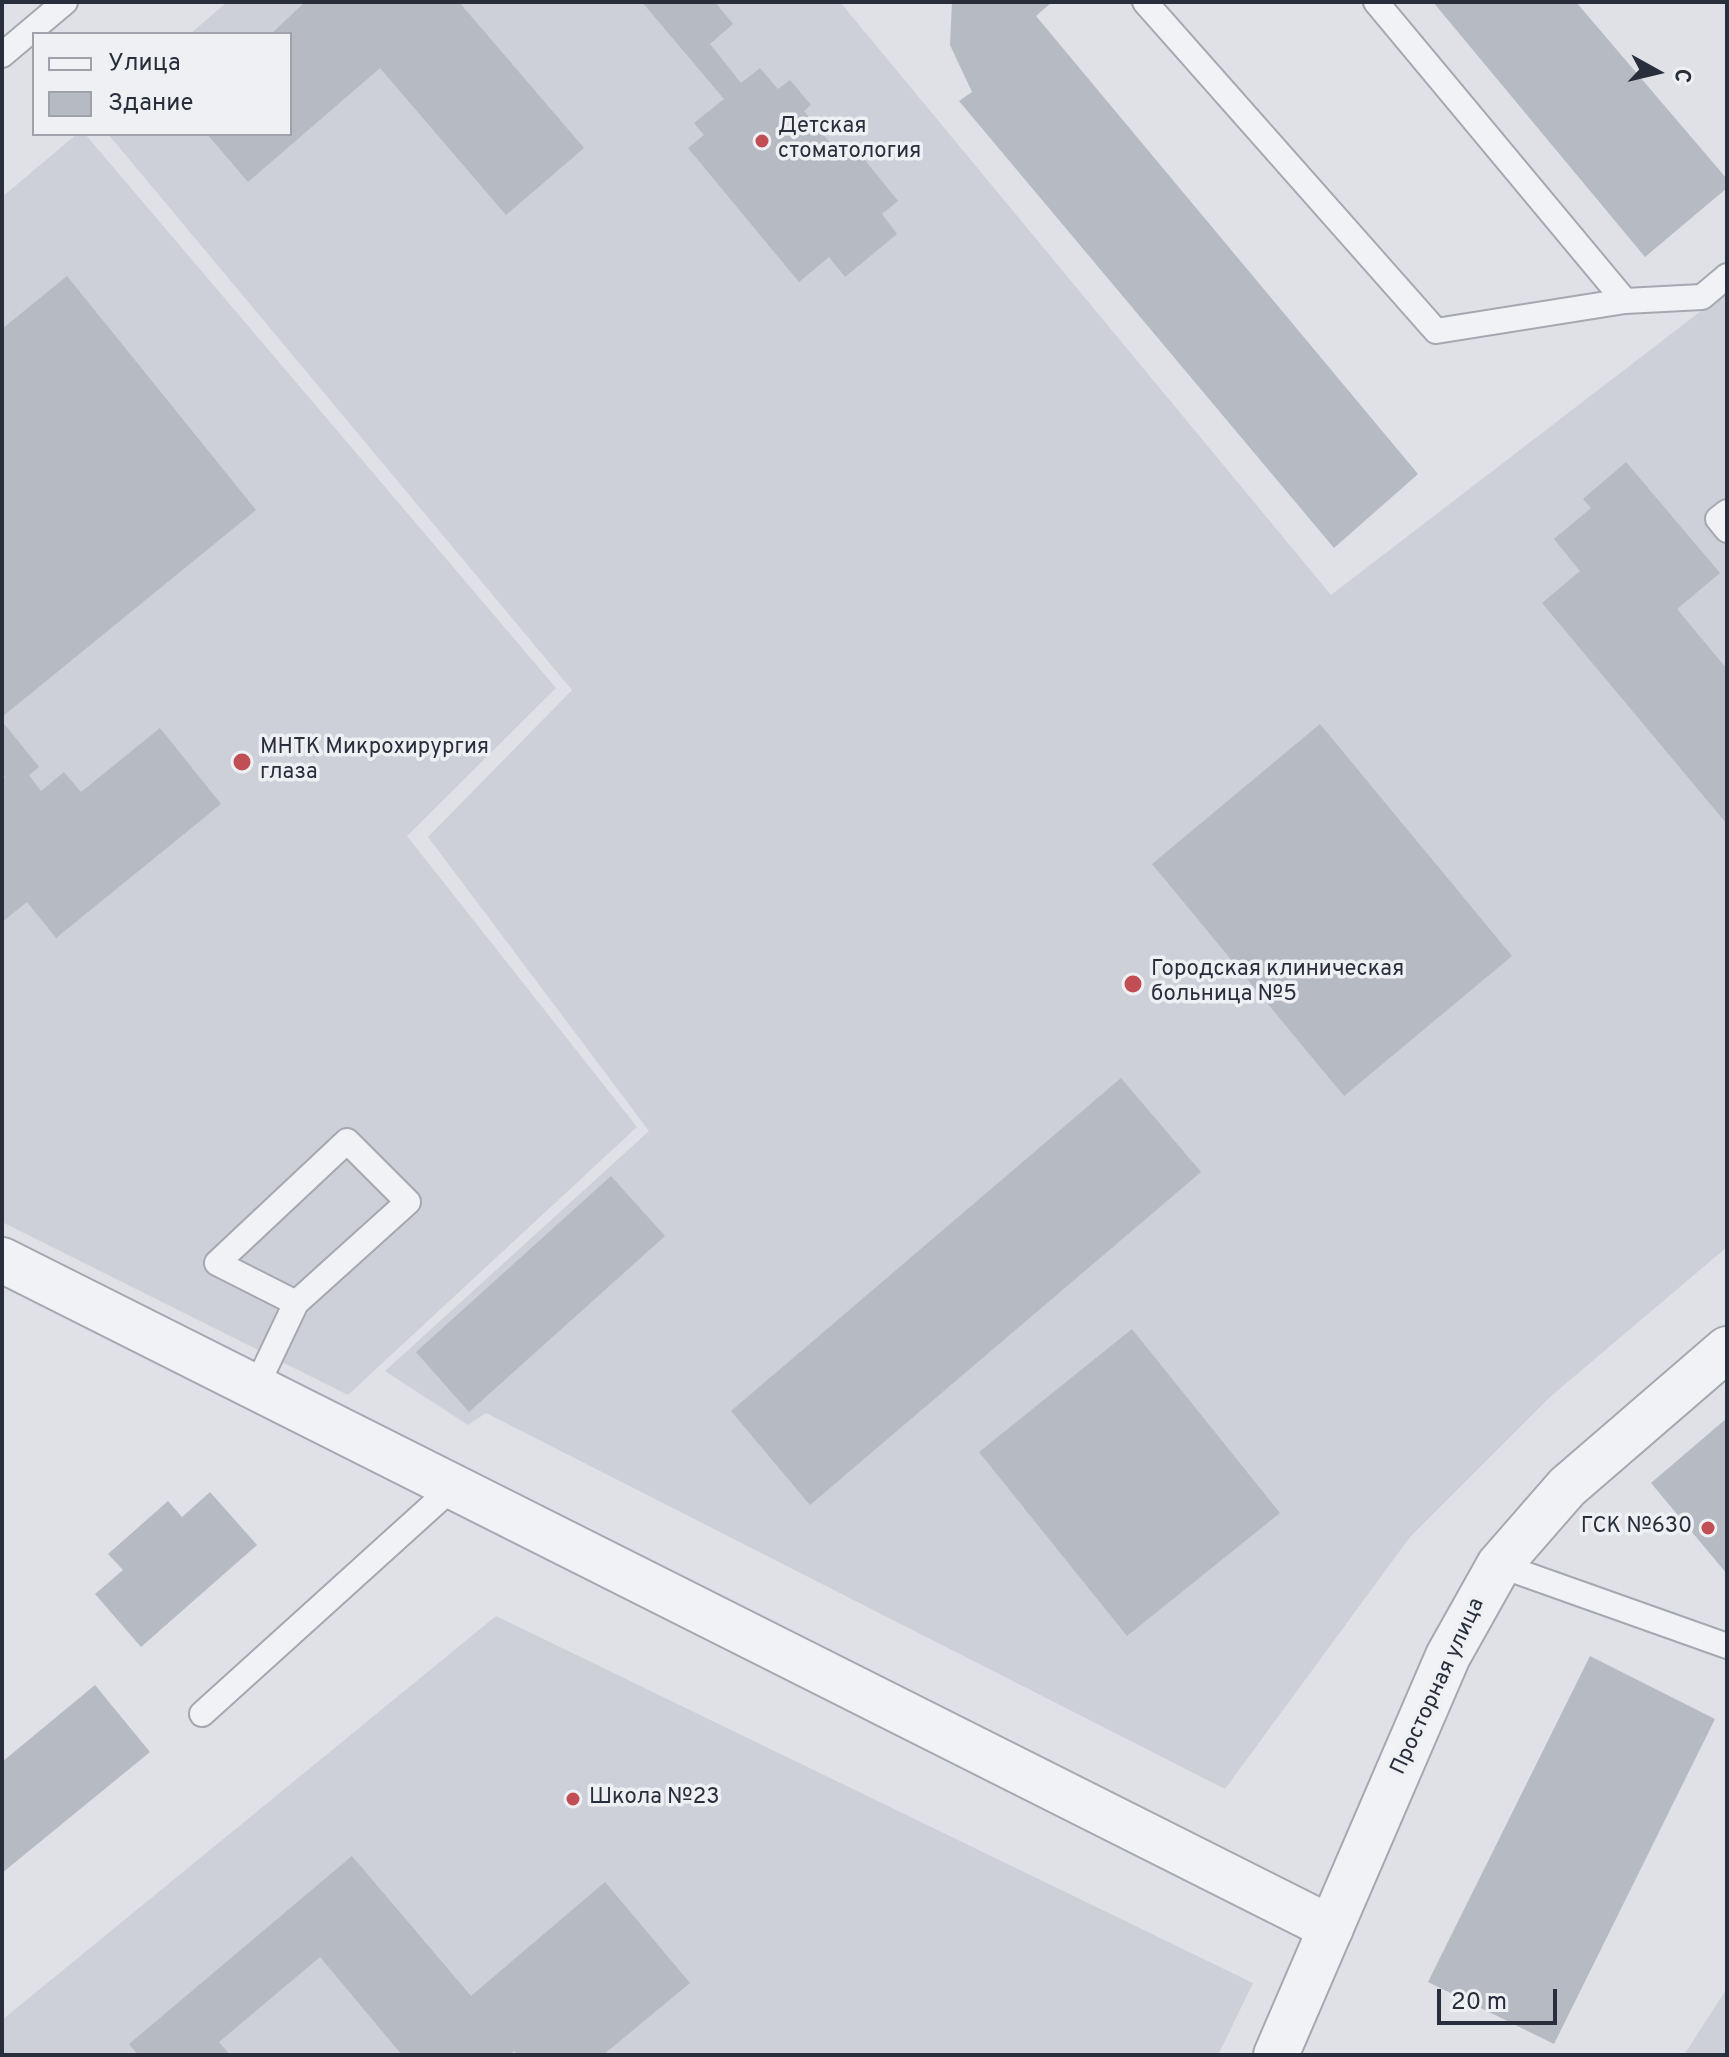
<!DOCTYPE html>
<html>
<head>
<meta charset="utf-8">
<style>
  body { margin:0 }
  #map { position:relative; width:1729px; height:2057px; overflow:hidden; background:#dfe1e7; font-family:Overpass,sans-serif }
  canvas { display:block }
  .frame { position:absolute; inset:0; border:4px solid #292e3c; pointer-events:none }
  .legend { position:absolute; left:32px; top:32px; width:260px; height:104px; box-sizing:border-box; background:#eef0f4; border:2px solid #9fa2aa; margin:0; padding:10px 14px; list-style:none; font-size:24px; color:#292e3c }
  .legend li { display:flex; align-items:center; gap:16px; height:40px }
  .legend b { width:40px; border:2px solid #9fa2aa }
  .north { position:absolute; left:1617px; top:32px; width:80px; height:80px; -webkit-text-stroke:6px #eef0f4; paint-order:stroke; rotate:98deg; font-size:22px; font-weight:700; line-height:32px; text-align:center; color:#292e3c }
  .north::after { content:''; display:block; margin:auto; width:28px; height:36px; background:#292e3c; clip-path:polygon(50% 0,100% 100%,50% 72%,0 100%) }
  .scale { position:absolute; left:1437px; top:1989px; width:120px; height:36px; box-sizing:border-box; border:4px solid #292e3c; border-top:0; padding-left:10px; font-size:24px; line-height:28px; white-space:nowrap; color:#292e3c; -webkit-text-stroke:6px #eef0f4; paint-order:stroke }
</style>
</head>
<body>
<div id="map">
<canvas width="1729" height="2057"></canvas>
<div class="frame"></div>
<ul class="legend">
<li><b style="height:10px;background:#f1f2f5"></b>Улица</li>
<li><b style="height:22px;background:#b6bac3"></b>Здание</li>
</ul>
<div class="north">С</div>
<div class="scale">20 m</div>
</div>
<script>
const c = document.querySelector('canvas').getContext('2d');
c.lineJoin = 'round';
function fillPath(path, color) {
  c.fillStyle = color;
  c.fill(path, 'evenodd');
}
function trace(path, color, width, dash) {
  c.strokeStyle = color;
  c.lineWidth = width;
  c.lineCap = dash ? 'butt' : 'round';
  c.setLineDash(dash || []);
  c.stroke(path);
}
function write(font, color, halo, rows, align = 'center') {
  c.font = font + ' Overpass,sans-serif';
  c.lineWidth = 7;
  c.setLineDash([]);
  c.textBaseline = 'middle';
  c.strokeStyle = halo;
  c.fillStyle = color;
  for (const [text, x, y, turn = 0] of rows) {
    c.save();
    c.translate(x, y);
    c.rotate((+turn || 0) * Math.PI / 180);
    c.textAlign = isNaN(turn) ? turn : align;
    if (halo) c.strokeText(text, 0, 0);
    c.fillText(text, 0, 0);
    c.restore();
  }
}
fillPath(new Path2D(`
  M227,2H840L1331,595L1727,291V1247L1550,1397L1410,1537L1225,1789L486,1413L468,1425L385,1371L649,1131L428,837L572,690L108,134H290V34H190Z
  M77,134H85L556,688L407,836L637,1127L348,1395L2,1222V197Z
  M496,1616L1253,1983L1218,2055H2V2020Z
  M1727,1988V2055H1684Z`), '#cdd0d8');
fillPath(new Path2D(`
  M305,2H459L584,148L506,215L380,68L248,182L207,134H290V34H271Z
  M642,2H715L733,24L710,44L741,83L760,68L778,89L790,80L811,105L804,111L844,160L856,149L898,201L882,214L897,234L845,277L829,257L799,282L688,148L704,135L694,123L724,99Z
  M952,2H1052L1036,16L1418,474L1334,548L959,101L972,92L950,45Z
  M1433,2H1576L1727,179V188L1645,257Z
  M67,276L256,510L2,717V329Z
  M1626,462L1720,573L1677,609L1727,669V824L1542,603L1580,571L1554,539L1591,508L1583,499Z
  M2,721L39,767L29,775L41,791L64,772L81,792L160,728L221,804L56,938L27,902L2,922V780L5,777L2,773Z
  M1320,724L1512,956L1344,1096L1152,864Z
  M1121,1078L1201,1172L810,1505L731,1411Z
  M611,1176L665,1236L469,1412L416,1352Z
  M1132,1329L1280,1513L1127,1636L979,1452Z
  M1727,1418V1574L1651,1483Z
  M210,1492L257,1545L141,1647L95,1594L123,1570L108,1554L168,1501L182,1517Z
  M1590,1656L1715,1719L1554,2044L1428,1982Z
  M95,1685L150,1752L2,1873V1762Z
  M352,1856L471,1996L605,1882L690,1983L603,2055H517L514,2051L510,2055H402L320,1957L219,2042L230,2055H138L129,2044Z`), '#b6bac3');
const service = new Path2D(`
  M1145,2L1436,331L1625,301
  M1376,2L1625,301L1702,297L1727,276
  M2,55L65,2
  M1727,512L1718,519L1727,530
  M347,1141L408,1202L296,1303L217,1263Z
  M256,1387L296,1303
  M1499,1565L1727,1646
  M202,1714L453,1487`);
const minor = new Path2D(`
  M2,1260L1331,1928`);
const tertiary = new Path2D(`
  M1276,2055L1448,1656L1499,1565L1567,1487L1727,1349`);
trace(service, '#a5a8b0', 28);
trace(minor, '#a5a8b0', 48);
trace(tertiary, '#a5a8b0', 48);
trace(service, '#f1f2f5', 24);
trace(minor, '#f1f2f5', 44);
trace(tertiary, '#f1f2f5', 44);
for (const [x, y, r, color] of [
  [762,141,8,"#c14e54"],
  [242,762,10,"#c14e54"],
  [1133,984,10,"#c14e54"],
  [1708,1528,8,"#c14e54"],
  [573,1799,8,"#c14e54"]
]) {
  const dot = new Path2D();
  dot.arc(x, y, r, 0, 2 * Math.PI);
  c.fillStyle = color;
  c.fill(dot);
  trace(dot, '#eef0f4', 3);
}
write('22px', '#292e3c', '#eef0f4', [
  ["Детская",778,128],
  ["стоматология",778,153],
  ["МНТК Микрохирургия",260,749],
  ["глаза",260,774],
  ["Городская клиническая",1151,971],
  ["больница №5",1151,996],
  ["ГСК №630",1692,1528,"right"],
  ["Школа №23",589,1799]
], 'left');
write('22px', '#292e3c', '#eef0f4', [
  ["Просторная улица",1439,1687,-65]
]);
</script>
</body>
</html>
